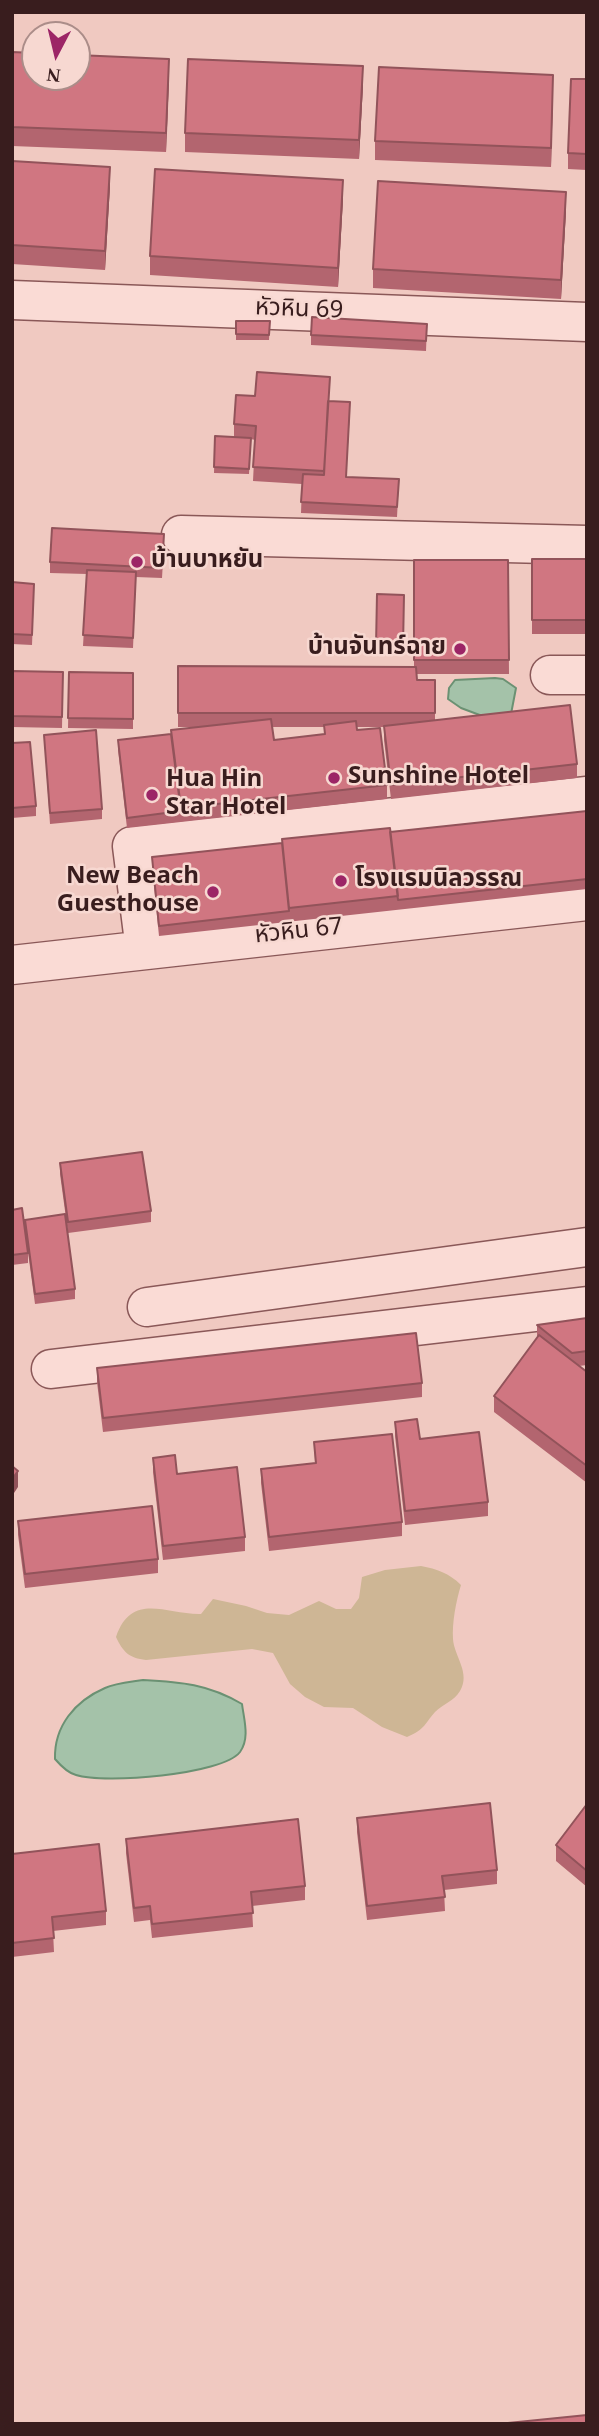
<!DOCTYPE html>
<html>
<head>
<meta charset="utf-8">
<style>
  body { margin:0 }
  #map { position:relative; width:599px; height:2436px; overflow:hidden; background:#f0c9c1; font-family:Georgia,serif }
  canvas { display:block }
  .frame { position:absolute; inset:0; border:14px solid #391d1e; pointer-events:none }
  .north { position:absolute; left:21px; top:21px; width:70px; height:70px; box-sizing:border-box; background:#f7d8d1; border:2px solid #ab8d89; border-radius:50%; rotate:187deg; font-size:19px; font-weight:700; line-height:28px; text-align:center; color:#391d1e }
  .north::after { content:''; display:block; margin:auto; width:24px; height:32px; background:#9c2566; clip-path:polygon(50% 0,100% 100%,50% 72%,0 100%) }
</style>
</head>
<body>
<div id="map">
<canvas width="599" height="2436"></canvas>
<div class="frame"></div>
<div class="north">N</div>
</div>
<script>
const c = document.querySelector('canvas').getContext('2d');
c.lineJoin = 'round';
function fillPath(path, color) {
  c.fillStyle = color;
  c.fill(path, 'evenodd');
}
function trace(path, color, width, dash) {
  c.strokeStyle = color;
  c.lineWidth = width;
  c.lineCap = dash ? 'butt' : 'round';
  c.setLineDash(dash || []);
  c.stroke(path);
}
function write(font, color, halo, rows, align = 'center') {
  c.font = font + ' Georgia,"Noto Sans Thai",serif';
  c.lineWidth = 5;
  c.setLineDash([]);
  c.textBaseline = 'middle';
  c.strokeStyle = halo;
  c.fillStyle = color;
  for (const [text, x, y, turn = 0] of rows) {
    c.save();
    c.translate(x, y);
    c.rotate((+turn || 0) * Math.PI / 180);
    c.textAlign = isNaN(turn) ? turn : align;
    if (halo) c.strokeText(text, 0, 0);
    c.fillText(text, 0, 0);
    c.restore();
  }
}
fillPath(new Path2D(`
  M421,1566C437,1569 449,1573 461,1585C456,1601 452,1623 453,1639C454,1656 471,1673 460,1691C454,1701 443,1704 435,1712C423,1726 425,1729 407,1737L382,1727L353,1708L324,1707L305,1697L290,1684L273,1653L252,1649L146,1660C129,1658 123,1652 116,1637C132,1591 166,1615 201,1614L213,1599L246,1606L267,1613L289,1615L319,1601L336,1609H351L359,1598L362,1577L385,1570Z`), '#ceb695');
const water = new Path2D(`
  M495,678L503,679L516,688L511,714L493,720L461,708L448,699L449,688L455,680Z
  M143,1680C181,1682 208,1684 242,1704C244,1720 250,1738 240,1752C222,1775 104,1784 76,1775C68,1773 61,1766 55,1759C54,1726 75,1701 105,1688C116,1683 131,1682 143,1680Z`);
fillPath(water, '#a4c2a9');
trace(water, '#6b9173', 2);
const minor = new Path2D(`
  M12,300L587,322
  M181,535L587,545
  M550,675H587
  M145,950L132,846L587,796
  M12,965L587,901
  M147,1307L587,1247
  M51,1369L587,1306`);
trace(minor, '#8a5858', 41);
trace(minor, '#fadbd5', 38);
fillPath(new Path2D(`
  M12,52L169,78L166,152L12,146Z
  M587,79V170L568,169V153Z
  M363,85L359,159L185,152V133Z
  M553,93L551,167L375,160V141Z
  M12,161L110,186L105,270L12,264Z
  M343,199L338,287L150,275V256Z
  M566,211L561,299L373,288V269Z
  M236,321H270L269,340H236Z
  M427,324L426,351L311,345V335Z
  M329,401L350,412L346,477L399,479L397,517L301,513L302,484L253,481L255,440L251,439L249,474L214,473L215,436L234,437V424Z
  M164,544L162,578L136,577L133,648L83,646L87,574L50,573V562Z
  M532,559H587V634H532Z
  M414,560H508L509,674H417V680H435V720L577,764V778L391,799L384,740V727H357V730L387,785V799L127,828L118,750V740L171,734L202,727H178V666L414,667ZM272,727H324V734L274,740Z
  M12,582L34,594L32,645L12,644Z
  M377,594L404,595L403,652H376Z
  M12,671L63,672L62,728L12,727Z
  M69,672L133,673V729L68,728Z
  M44,735L102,809V819L50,824Z
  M12,743L36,806V816L12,818Z
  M587,811V889L159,936L152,867V857Z
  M60,1163L151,1211V1222L68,1233L60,1174Z
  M12,1210L28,1253V1263L12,1265Z
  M25,1220L75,1289V1299L35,1304L25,1230Z
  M587,1318V1365L579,1366L587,1372V1483L494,1412V1396L537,1339V1325Z
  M97,1368L422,1383V1397L103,1432L97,1382Z
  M395,1422L420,1439L488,1502V1516L405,1525L395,1436Z
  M314,1442L402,1522V1536L269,1551L261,1483V1469L315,1464Z
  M153,1458L177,1474L245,1537V1551L163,1560L153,1472Z
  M18,1521L158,1559V1573L25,1588L18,1535Z
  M587,1804V1887L556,1861V1845Z
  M357,1818L497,1870V1884L444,1890L445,1911L367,1920L357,1832Z
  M126,1839L305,1886V1900L252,1906L253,1927L152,1938L150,1920L134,1922L126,1853Z
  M12,1854L106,1911V1925L53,1931L54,1952L12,1957Z`), '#b3656f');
fillPath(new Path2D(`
  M169,59V78L166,152V133Z
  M363,66V85L359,159V140Z
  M553,75V93L551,167V148Z
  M110,167V186L105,270V251Z
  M343,180V199L338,287V268Z
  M566,192V211L561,299V280Z
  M18,1471V1487L12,1496V1479Z`), '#92535a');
const building = new Path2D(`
  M12,52L35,53V77H77V55L169,59L166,133L12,127Z
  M188,59L363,66L359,140L185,133Z
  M379,67L553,75L551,148L375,141Z
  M571,79H587V154L568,153Z
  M12,161L110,167L105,251L12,245Z
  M155,169L343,180L338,268L150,256Z
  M378,181L566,192L561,280L373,269Z
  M312,317L427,324L426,341L311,335Z
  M236,321H270L269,335L236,334Z
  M257,372L330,377L324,471L253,467L256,426L234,424L236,395L255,396Z
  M328,401L350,402L346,477L399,479L397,507L301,502L303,474L324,475Z
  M215,436L251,438L249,469L214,467Z
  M52,528L164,534L162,568L50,562Z
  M532,559H587V620H532Z
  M414,560H508L509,660H414Z
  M87,570L136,572L133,638L83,635Z
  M12,582L34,584L32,635L12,634Z
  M377,594L404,595L403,647L376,646Z
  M178,666L416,667L417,680H435V713H178Z
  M12,671L63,672L62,717L12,716Z
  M69,672L133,673V719L68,718Z
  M570,705L577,764L391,785L384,726Z
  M271,719L274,740L325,734L324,725L356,721L357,730L380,728L387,785L181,808L171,730Z
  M96,730L102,809L50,813L44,735Z
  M171,734L181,811L127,818L118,740Z
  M30,742L36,806L12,808V743Z
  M587,811V879L398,900L390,832Z
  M390,828L398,896L289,908L282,839Z
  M282,843L289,911L159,926L152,857Z
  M142,1152L151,1211L68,1222L60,1163Z
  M22,1208L28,1253L12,1255V1210Z
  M65,1214L75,1289L35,1294L25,1220Z
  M587,1318V1351L572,1353L537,1325Z
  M416,1333L422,1383L103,1418L97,1368Z
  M539,1335L587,1372V1466L494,1396Z
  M417,1419L420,1439L479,1432L488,1502L405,1511L395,1422Z
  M392,1434L402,1522L269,1537L261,1469L316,1463L314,1442Z
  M175,1455L177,1474L237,1467L245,1537L163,1546L153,1458Z
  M12,1466L18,1471L12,1479Z
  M152,1506L158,1559L25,1574L18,1521Z
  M490,1803L497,1870L442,1876L445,1897L367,1906L357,1818Z
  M587,1804V1871L556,1845Z
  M298,1819L305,1886L251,1892L253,1913L152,1924L150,1906L134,1908L126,1839Z
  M99,1844L106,1911L52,1917L54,1938L12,1943V1854Z
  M587,2415V2424H498Z`);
fillPath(building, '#d07681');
trace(building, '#92535a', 2);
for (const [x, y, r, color] of [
  [137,562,7,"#9c2566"],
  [460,649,7,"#9c2566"],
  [334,778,7,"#9c2566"],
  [152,795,7,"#9c2566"],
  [341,881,7,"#9c2566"],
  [213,892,7,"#9c2566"]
]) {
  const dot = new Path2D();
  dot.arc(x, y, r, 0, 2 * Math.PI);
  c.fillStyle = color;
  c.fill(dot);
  trace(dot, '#f7d8d1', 2.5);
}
write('24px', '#391d1e', '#f7d8d1', [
  ["หัวหิน 69",299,311,2],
  ["หัวหิน 67",299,933,-6]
]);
write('bold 24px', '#391d1e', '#f7d8d1', [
  ["บ้านบาหยัน",151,562],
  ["บ้านจันทร์ฉาย",446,649,"right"],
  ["Sunshine Hotel",348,778],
  ["Hua Hin",166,781],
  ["Star Hotel",166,809],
  ["New Beach",199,878,"right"],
  ["Guesthouse",199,906,"right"],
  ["โรงแรมนิลวรรณ",355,881]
], 'left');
</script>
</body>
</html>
